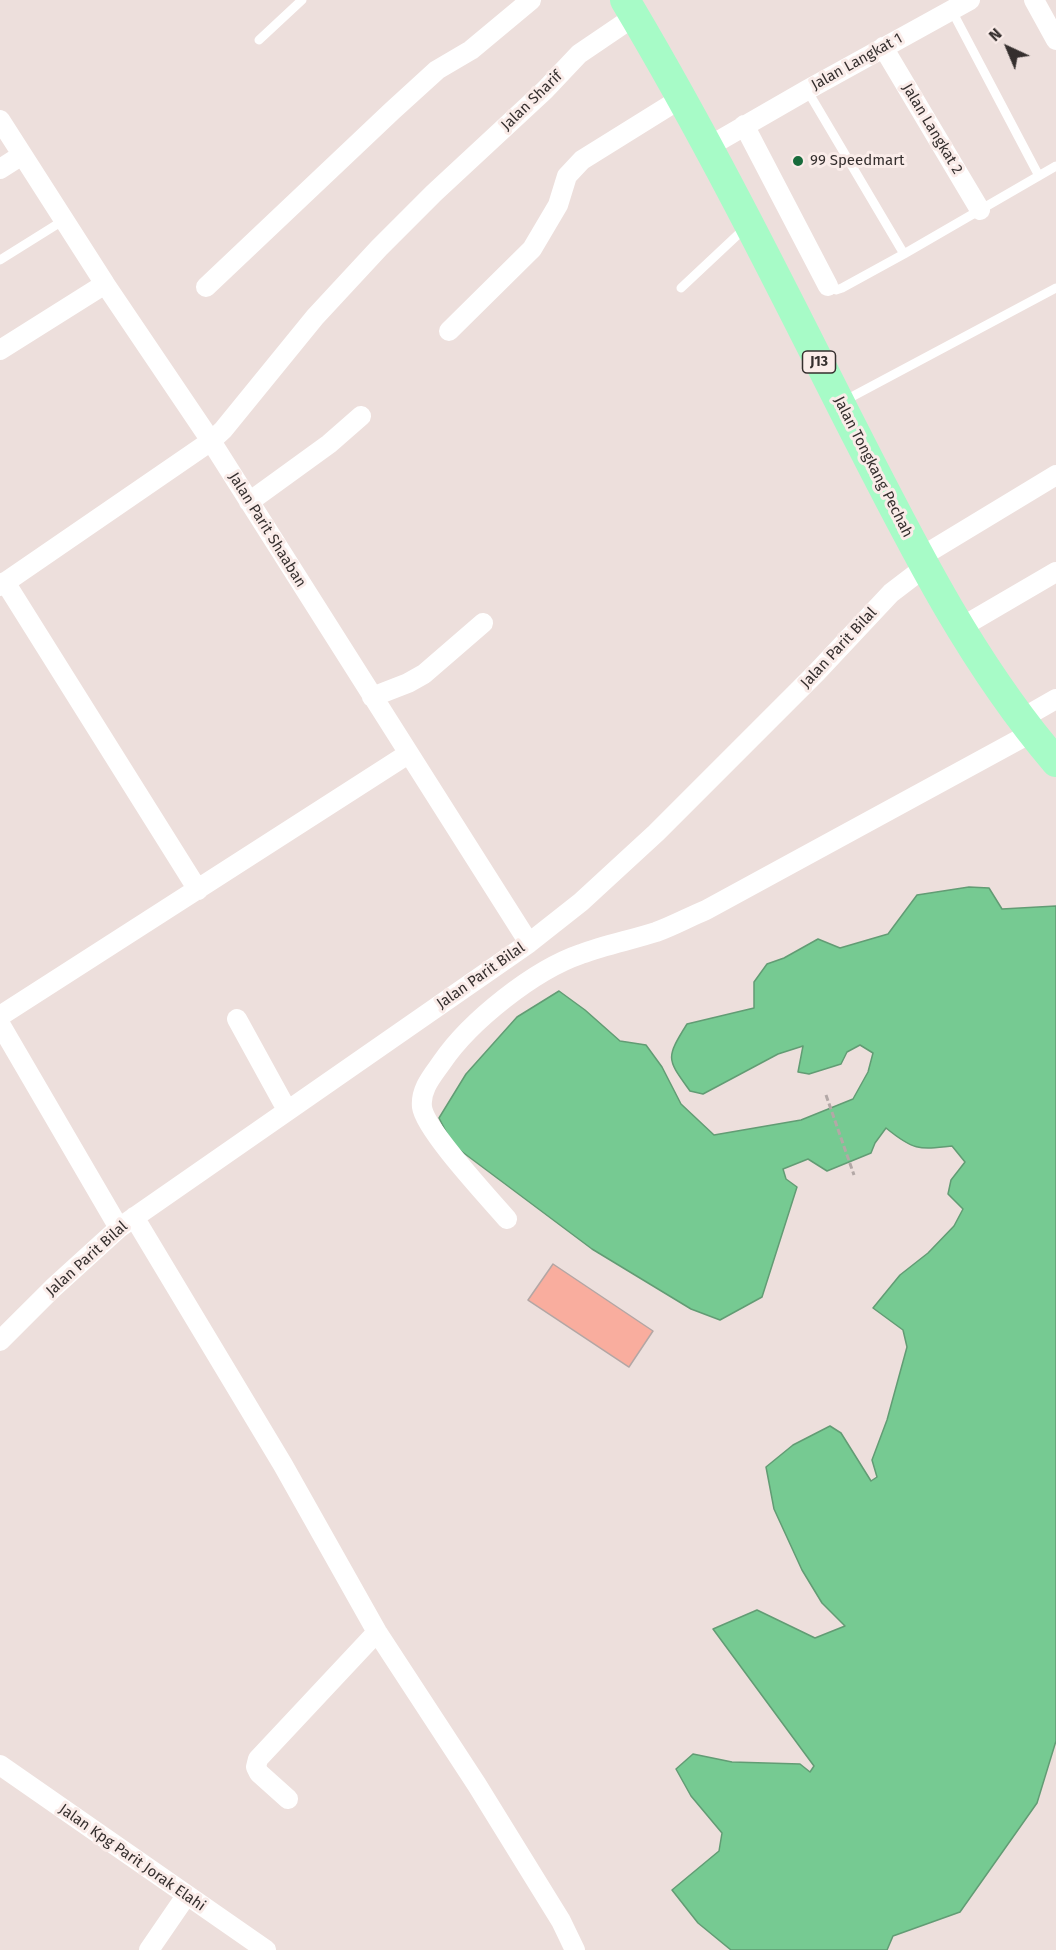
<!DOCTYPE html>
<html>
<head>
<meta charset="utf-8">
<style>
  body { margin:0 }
  #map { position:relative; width:1056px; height:1950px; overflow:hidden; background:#eddfdc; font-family:"Fira Sans",sans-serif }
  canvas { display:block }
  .north { position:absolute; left:978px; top:18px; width:60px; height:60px; -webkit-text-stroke:4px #faece9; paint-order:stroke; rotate:316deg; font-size:16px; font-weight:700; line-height:24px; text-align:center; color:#352f2e }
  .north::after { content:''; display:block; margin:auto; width:21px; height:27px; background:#352f2e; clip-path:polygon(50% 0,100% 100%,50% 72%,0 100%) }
</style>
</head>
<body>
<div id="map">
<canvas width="1056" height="1950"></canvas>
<div class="north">N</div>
</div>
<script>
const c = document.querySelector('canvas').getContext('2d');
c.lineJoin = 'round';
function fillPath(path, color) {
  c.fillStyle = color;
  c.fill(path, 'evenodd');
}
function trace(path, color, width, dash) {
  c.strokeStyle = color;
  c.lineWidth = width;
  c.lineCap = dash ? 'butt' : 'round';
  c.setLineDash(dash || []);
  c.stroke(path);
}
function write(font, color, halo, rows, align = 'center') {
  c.font = font + ' "Fira Sans",sans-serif';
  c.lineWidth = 6;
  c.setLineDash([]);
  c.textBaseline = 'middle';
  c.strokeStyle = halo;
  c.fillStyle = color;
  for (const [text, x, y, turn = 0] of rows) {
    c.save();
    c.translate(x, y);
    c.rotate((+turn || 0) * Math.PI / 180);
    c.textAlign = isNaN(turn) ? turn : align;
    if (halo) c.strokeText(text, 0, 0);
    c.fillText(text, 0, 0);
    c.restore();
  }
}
const water = new Path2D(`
  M969,887L989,888L1002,909L1056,906V1741L1037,1803L960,1912L893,1936L887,1950H731L698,1923L672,1890L719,1851L722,1833L691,1796L676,1769L693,1754L732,1762L800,1764L810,1772L814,1766L713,1629L757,1610L815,1638L845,1626L822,1603L802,1570L774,1509L766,1467L793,1445L830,1426L841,1433L871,1481L877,1477L872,1460L887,1420L907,1347L903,1330L873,1308L900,1275L928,1253L954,1226L963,1209L948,1194L951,1180L965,1162L952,1146C918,1150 913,1150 886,1128L875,1143L871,1153L827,1171L808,1159L783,1169L786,1179L797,1187L762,1297L720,1320L691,1309L592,1249L453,1145L439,1118L466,1074L517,1017L559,991L585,1010L620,1041L646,1045L662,1067L681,1104L714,1135L801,1120L853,1099L868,1072L873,1053L860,1045L847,1052L841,1064L809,1074L798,1072L803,1046L778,1054L703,1094L690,1091C667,1059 665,1059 687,1024L754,1008V982L767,964L784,958L818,939L840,948L888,934L917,895Z`);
fillPath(water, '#76ca92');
trace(water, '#629c74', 1.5);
const building = new Path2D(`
  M553,1264L653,1331L629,1367L528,1300Z`);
fillPath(building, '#f9ad9e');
trace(building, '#b3a6a4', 1.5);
trace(new Path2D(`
  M826,1095L854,1175`), '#b3a8a6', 3, [6, 3]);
trace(new Path2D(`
  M952,11L1039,176
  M259,40L302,0
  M807,90L904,254
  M0,260L64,220
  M828,286L836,290L842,288L904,254L1056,166
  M681,288L745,228
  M842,402L1056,288`), '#fff', 9);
trace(new Path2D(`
  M1034,0L1056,40
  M883,47L980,210
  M0,120L105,284L211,441L529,943
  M744,125L828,286
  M708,147L807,90L970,0
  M0,169L22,155
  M206,287L392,111L437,70L471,50L531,0
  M449,331L532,249L558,205L567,176L582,160L680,99
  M0,350L105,284
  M249,502L329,444L361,416
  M919,558L1056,475
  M5,582L198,890
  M0,586L211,441L223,430L315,317L379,248L434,193L545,90L579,54L635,16
  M960,628L1056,572
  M372,697L408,683L424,674L483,623
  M1021,719L1056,699
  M0,1016L408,754
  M237,1019L287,1110
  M0,1024L119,1228
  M134,1217L283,1465L377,1632L477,1785L561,1921L575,1950
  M507,1219C489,1198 425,1130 422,1107C420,1089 433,1075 442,1062C470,1021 534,970 581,954C605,945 631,940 656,932C673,926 689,917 706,910L1031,733
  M0,1341L53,1288L119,1228L529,943L581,902L656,833L817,672L891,593L925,567
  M0,1765L266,1950
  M288,1799L259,1773L256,1767L258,1759L377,1632
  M149,1950L186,1896`), '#fff', 20);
trace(new Path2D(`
  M625,0C705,134 775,274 845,413C907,534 967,658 1056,762`), '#a7fbc7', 30);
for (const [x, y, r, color] of [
  [798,161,6,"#186b3c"]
]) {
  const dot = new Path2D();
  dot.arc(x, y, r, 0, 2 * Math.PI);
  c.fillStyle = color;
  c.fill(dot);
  trace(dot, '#faece9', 2);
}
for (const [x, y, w] of [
  [819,362,33]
]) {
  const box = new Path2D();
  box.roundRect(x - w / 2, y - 11, w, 22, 4.5);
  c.fillStyle = '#faece9';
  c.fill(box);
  trace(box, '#352f2e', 1.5);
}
write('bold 14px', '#352f2e', null, [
  ["J13",819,362]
]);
write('15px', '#352f2e', '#faece9', [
  ["Jalan Langkat 1",857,62,-29],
  ["Jalan Sharif",532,101,-44],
  ["Jalan Langkat 2",932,129,59],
  ["Jalan Tongkang Pechah",873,467,63],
  ["Jalan Parit Shaaban",267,530,58],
  ["Jalan Parit Bilal",839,648,-47],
  ["Jalan Parit Bilal",481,976,-35],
  ["Jalan Parit Bilal",87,1259,-42],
  ["Jalan Kpg Parit Jorak Elahi",132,1858,35]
]);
write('15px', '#352f2e', '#faece9', [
  ["99 Speedmart",810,161]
], 'left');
</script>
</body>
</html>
